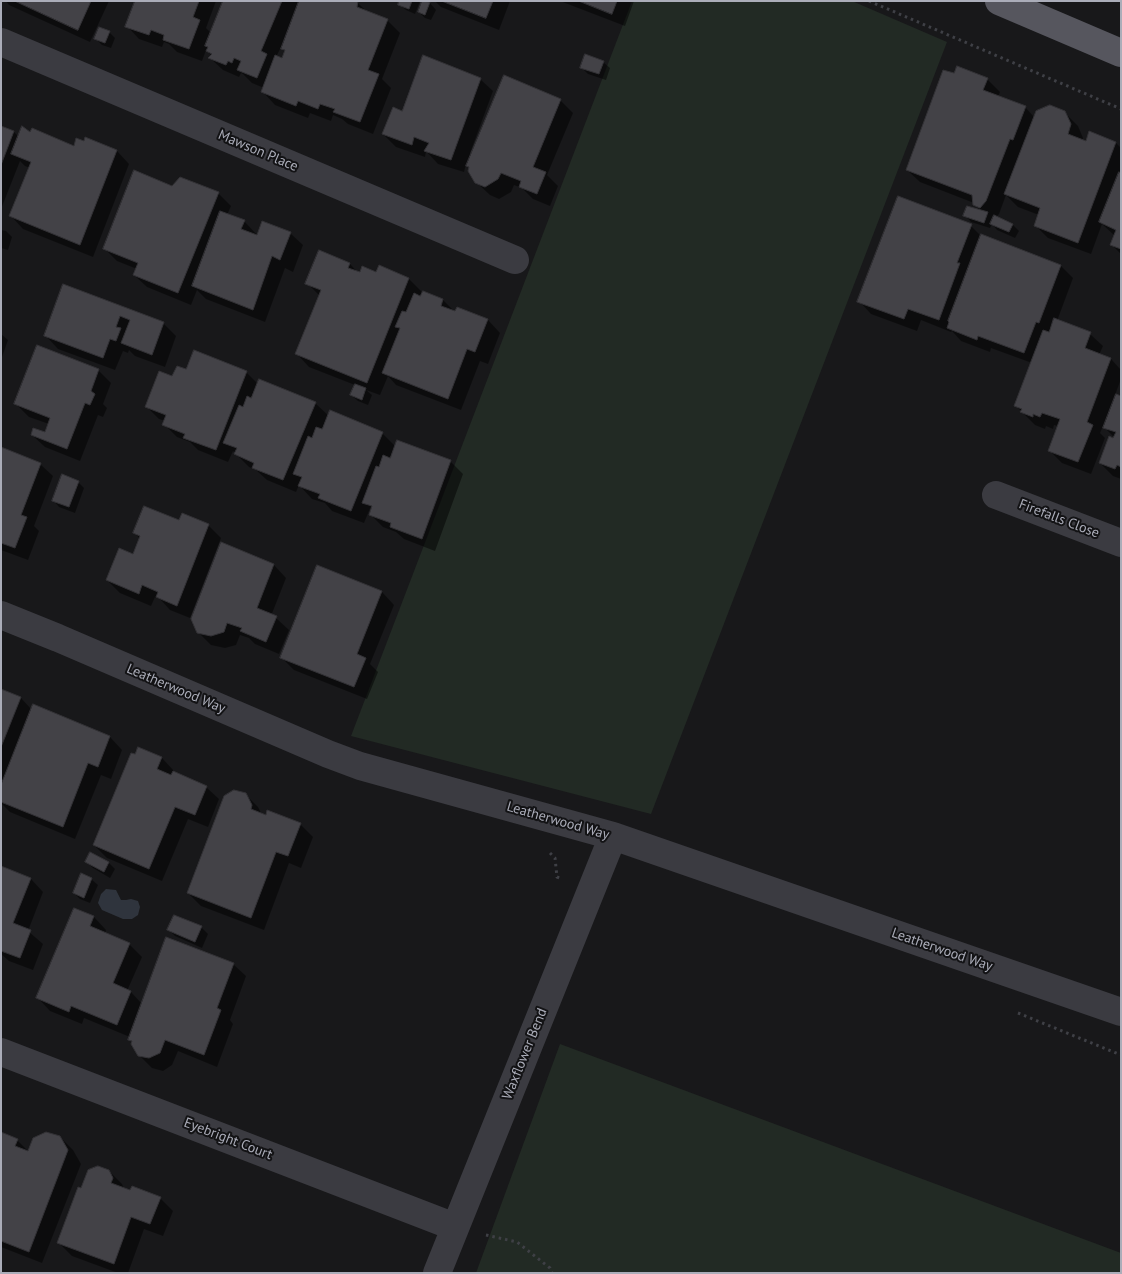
<!DOCTYPE html>
<html>
<head>
<meta charset="utf-8">
<style>
  body { margin:0 }
  #map { position:relative; width:1122px; height:1274px; overflow:hidden; background:#18181a; font-family:"PT Sans",sans-serif }
  canvas { display:block }
  .frame { position:absolute; inset:0; border:2px solid #abadb9; pointer-events:none }
</style>
</head>
<body>
<div id="map">
<canvas width="1122" height="1274"></canvas>
<div class="frame"></div>
</div>
<script>
const c = document.querySelector('canvas').getContext('2d');
c.lineJoin = 'round';
function fillPath(path, color) {
  c.fillStyle = color;
  c.fill(path, 'evenodd');
}
function trace(path, color, width, dash) {
  c.strokeStyle = color;
  c.lineWidth = width;
  c.lineCap = dash ? 'butt' : 'round';
  c.setLineDash(dash || []);
  c.stroke(path);
}
function write(font, color, halo, rows, align = 'center') {
  c.font = font + ' "PT Sans",sans-serif';
  c.lineWidth = 4;
  c.setLineDash([]);
  c.textBaseline = 'middle';
  c.strokeStyle = halo;
  c.fillStyle = color;
  for (const [text, x, y, turn = 0] of rows) {
    c.save();
    c.translate(x, y);
    c.rotate((+turn || 0) * Math.PI / 180);
    c.textAlign = isNaN(turn) ? turn : align;
    if (halo) c.strokeText(text, 0, 0);
    c.fillText(text, 0, 0);
    c.restore();
  }
}
fillPath(new Path2D(`
  M632,1H852L947,42L651,814L351,736Z
  M560,1044L1121,1253V1273H476Z`), '#222a24');
fillPath(new Path2D(`
  M106,889L116,890L121,900H126L131,899L138,901L140,907L138,915L132,919H123L102,910L98,903L101,894Z`), '#2f343d');
fillPath(new Path2D(`
  M6,1H109L90,42L9,5Z
  M136,1H216L206,28L211,33L225,1H355L358,3L368,13L387,20L400,33L382,79L391,88L373,134L348,124L342,119L333,115L331,121L310,113L308,118L275,105L263,92L264,88L252,83L243,74L241,73L239,77L223,70L210,58L212,56L206,50L202,61L177,52L169,44L164,42L162,47L139,39L127,26ZM281,47L286,52L283,60L276,57Z
  M401,1H420L415,14L406,10L399,4Z
  M423,1L430,3L436,10L431,20L425,18L419,12Z
  M435,1H510L499,30L441,7Z
  M560,1H634L625,26Z
  M109,32L115,38L111,48L102,45L96,39Z
  M603,62L610,68L606,80L588,74L582,68Z
  M954,75L987,79L1000,92L998,97L1025,107L1035,118L1064,112L1078,126L1083,138L1082,141L1116,143L1121,148V254L1112,245L1115,236L1102,224L1091,254L1048,238L1035,225L1039,215L1018,207L1006,195L999,214L996,217L1013,225L1019,231L1015,238L997,230L992,224L990,228L971,222L965,215L981,212L974,203L920,182L907,170Z
  M480,79L493,91L470,153L473,154L560,100L573,113L547,175L558,186L550,206L533,199L522,188L514,185L511,192L499,199L490,195L476,182L470,168L466,164L464,172L438,164L426,151L425,157L396,147L383,134L402,112Z
  M1,127L14,132L19,137L30,134L74,147L84,143L86,139L117,151L129,164L93,257L23,229L11,216L30,168L25,166L20,161L1,209Z
  M172,187L218,193L231,206L227,215L244,221L258,236L290,233L303,245L293,272L285,268L265,322L206,299L197,290L191,305L147,287L134,275L137,269L117,261L104,248Z
  M971,226L980,235L1061,266L1073,278L1057,321L1090,334L1103,346L1099,355L1111,359L1121,370V379L1115,395L1121,397V479L1113,476L1100,463L1115,438L1103,426L1100,433L1105,438L1091,474L1062,463L1049,450L1058,426L1054,425L1053,429L1046,426L1045,429L1035,425L1016,406L1032,363L991,348L990,352L961,341L952,331L951,332L921,320L917,331L871,314L859,301Z
  M1,230L6,231L12,237L8,250L1,248Z
  M319,252L350,264L360,275L377,274L409,279L423,293L443,300L456,313L458,309L488,320L500,333L488,364L480,361L461,410L396,385L388,376L380,395L366,390L372,395L368,405L358,401L351,395L355,385L309,367L297,354L320,296L307,283Z
  M64,286L163,323L176,336L165,367L135,356L129,350L128,353L123,351L115,370L58,349L46,336Z
  M1,334L8,340L2,357L1,356Z
  M195,352L246,372L258,384L315,403L329,416L382,433L396,447L450,461L463,474L435,551L404,539L396,532L383,527L370,514L373,506H371L364,523L332,511L325,503L312,499L299,485L296,492L267,480L256,470L249,467L233,451L228,462L198,450L190,442L177,437L164,424L165,421L159,419L146,406L173,378L187,371Z
  M98,370L111,383L103,404L107,408L103,417L98,415L80,461L45,447L32,435L45,434L49,424L29,417L16,404Z
  M1,449L40,464L53,476L34,526L39,531L28,560L1,550Z
  M78,482L84,488L75,513L59,507L53,500Z
  M180,521L208,525L221,538L190,618L170,610L160,599L155,597L151,606L120,593L107,580L134,555L140,539L135,533Z
  M222,544L274,565L286,578L271,616L276,618L289,630L279,654L255,644L249,638L240,635L236,645L225,648L211,645L198,632Z
  M382,592L394,605L370,664L378,672L367,699L294,670L282,658Z
  M1,690L21,698L32,710L110,737L122,750L111,779L101,775L75,839L10,812L1,803Z
  M139,749L162,758L174,771V773L206,787L219,799L208,827L188,819L162,881L107,858L94,845Z
  M245,794L258,807L262,815L300,824L313,837L301,868L289,863L264,930L201,906L188,893Z
  M91,854L109,863L115,869L110,878L93,868L87,862Z
  M1,868L31,879L43,892L28,931L43,944L33,970L9,961L1,954Z
  M91,879L98,885L90,903L80,899L74,893Z
  M75,909L94,917L106,930L105,934L129,944L142,957L127,991L131,992L142,1004L233,964L246,976L230,1020L233,1024L217,1067L178,1051L172,1065L163,1071L152,1068L139,1055L133,1043L129,1039L130,1037L84,1018L82,1024L50,1011L38,998Z
  M175,916L201,927L208,934L202,948L175,936L169,930Z
  M1,1134L17,1140L29,1152L60,1137L73,1150L81,1164L42,1263L1,1247Z
  M109,1171L122,1184L124,1189L160,1198L173,1211L163,1236L144,1229L128,1273H118L72,1256L59,1243Z`), '#0007');
const building = new Path2D(`
  M15,1H91L78,30Z
  M135,1H199L193,17L200,20L189,49L163,40L164,35L151,30L149,35L125,27Z
  M223,1H282L261,51L267,54L257,78L237,70L241,61L234,58L232,63L228,61L226,65L208,58L212,54L206,51L208,47L205,46Z
  M299,1H358L357,7L388,19L368,70L379,74L360,122L333,112L335,109L320,104L318,109L298,101L296,106L261,92L275,55L282,58L285,50L281,49Z
  M399,1H412L409,9L398,5Z
  M422,1L430,2L425,15L418,12Z
  M442,1H493L486,18Z
  M579,1H617L612,14Z
  M99,27L110,31L105,43L94,39Z
  M585,54L604,61L599,74L580,68Z
  M423,55L481,78L451,160L424,151L429,143L414,137L412,145L382,134L393,107L402,111Z
  M957,66L988,78L983,90L1026,106L1013,140L1010,139L986,201L980,208L973,205L972,195L906,170L943,70L954,73Z
  M504,75L561,99L533,167L546,172L537,194L519,187L521,181L501,173L498,179L485,187L475,183L468,171L469,167L466,166Z
  M1050,105L1065,111L1071,124L1068,134L1086,141L1089,131L1116,142L1078,243L1034,226L1040,208L1004,194L1036,111Z
  M1,126L14,131L1,165Z
  M22,126L30,132L32,128L74,146L76,138L84,141L85,137L117,150L80,245L9,216L31,162L11,154Z
  M134,170L172,186L180,177L219,192L178,293L133,275L138,263L103,249Z
  M1119,172L1121,173V249L1110,245L1116,230L1099,222Z
  M898,196L972,224L957,263H960L939,320L908,309L904,319L857,302Z
  M967,206L988,212L984,223L963,216Z
  M220,211L245,220L241,229L257,235L262,221L291,232L280,260L272,256L253,310L192,286Z
  M994,215L1013,224L1009,232L990,224Z
  M981,234L1061,265L1039,323L1036,322L1024,353L978,336L977,340L947,328L949,322L948,321Z
  M319,250L350,263L348,268L360,272L362,266L376,272L379,265L409,278L367,383L295,354L321,290L305,284Z
  M63,284L164,322L152,355L121,343L130,320L120,316L116,327L121,328L116,341L110,339L103,358L44,336Z
  M423,291L443,299L441,306L455,311L457,307L488,319L475,352L467,349L448,399L382,373L400,328L395,327L402,311L406,312L414,293L420,296Z
  M1054,318L1091,332L1085,348L1111,358L1087,422L1093,425L1078,462L1048,451L1060,419L1042,413L1040,417L1033,414V417L1020,412L1022,409L1014,406L1043,330L1049,332Z
  M37,345L99,369L91,391L95,394L90,405L85,403L67,449L31,435L33,428L45,432L50,418L14,404Z
  M194,350L247,371L216,450L183,438L185,434L162,425L166,415L145,407L159,371L172,376L177,366L186,369Z
  M259,379L316,402L283,480L252,468L254,463L234,454L237,448L223,443L239,405L243,407L247,396L251,398Z
  M355,384L366,388L362,400L350,395Z
  M1116,394L1121,396V467L1117,465L1115,469L1099,463L1109,436L1113,438L1116,432L1103,428Z
  M330,410L383,432L351,511L318,498L320,494L298,486L302,477L293,474L308,436L312,438L316,427L322,429Z
  M397,440L451,460L422,539L390,527L391,523L369,515L372,506L362,503L376,466L379,467L383,455L390,458Z
  M1,447L41,463L21,515L27,517L15,548L1,543Z
  M62,474L79,481L69,507L52,501Z
  M144,506L179,520L182,513L209,524L177,606L156,597L158,592L142,585L139,594L106,580L119,548L133,554L140,536L133,533Z
  M221,542L274,564L257,608L277,616L266,642L240,631L242,628L227,623L224,632L211,636L197,633L191,619Z
  M317,565L382,591L357,654L366,658L354,687L280,658Z
  M1,689L21,697L1,747Z
  M33,704L110,736L98,767L88,763L63,827L1,802V785Z
  M138,747L162,757L157,769L171,775L173,771L207,786L195,815L175,807L149,869L93,845L131,753L135,754Z
  M234,790L246,793L252,805L251,809L266,815L267,810L301,823L288,856L276,852L251,918L187,893L224,796Z
  M90,852L109,862L104,872L85,862Z
  M1,866L31,878L13,923L31,930L20,958L1,951Z
  M81,873L92,878L84,898L73,893Z
  M74,908L94,916L90,926L130,943L113,983L131,991L117,1025L71,1006L69,1012L36,998Z
  M174,915L202,926L195,942L167,930Z
  M166,937L234,963L217,1008L221,1010L204,1055L165,1040L160,1053L149,1058L138,1056L131,1044L132,1041L128,1040Z
  M1,1132L18,1139L15,1146L28,1151L33,1138L46,1132L60,1136L68,1150L29,1252L1,1241Z
  M98,1166L109,1170L113,1178L111,1183L130,1190L132,1186L161,1197L150,1224L131,1217L114,1264L57,1243L78,1187L81,1188L88,1170Z`);
fillPath(building, '#434247');
trace(building, '#333236', 1);
trace(new Path2D(`
  M869,1L1121,109
  M550,853L555,858L557,877L562,879
  M1018,1013L1121,1055
  M486,1235L517,1242L550,1268L552,1273`), '#3f4046', 3, [2.5, 4]);
trace(new Path2D(`
  M1,42L515,260
  M996,495L1121,543
  M1,615L58,638L328,754L360,766L613,836L1121,1012
  M1,1052L455,1227
  M437,1273L613,836`), '#3b3b41', 28);
trace(new Path2D(`
  M999,1L1121,53`), '#56565e', 28);
write('14px', '#abadb9', '#131315', [
  ["Mawson Place",258,151,23],
  ["Firefalls Close",1059,519,21],
  ["Leatherwood Way",176,689,23],
  ["Leatherwood Way",558,821,16],
  ["Leatherwood Way",942,950,19],
  ["Waxflower Bend",525,1054,-68],
  ["Eyebright Court",228,1139,21]
]);
</script>
</body>
</html>
